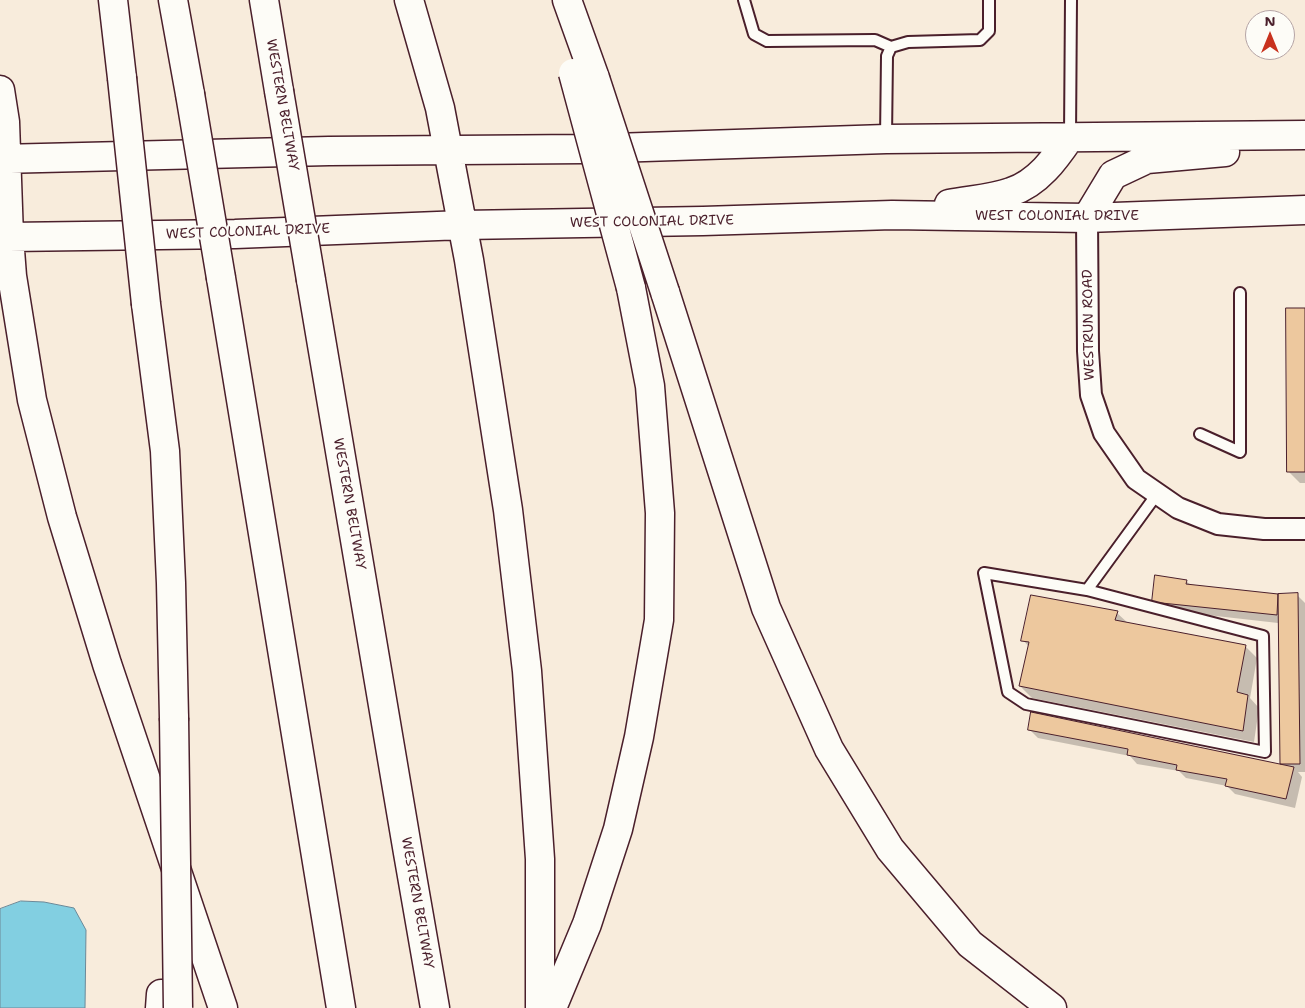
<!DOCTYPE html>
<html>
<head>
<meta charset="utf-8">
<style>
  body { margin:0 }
  #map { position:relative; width:1305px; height:1008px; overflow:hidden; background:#f8ecdc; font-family:"Shantell Sans",sans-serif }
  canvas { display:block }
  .north { position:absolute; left:1245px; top:10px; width:50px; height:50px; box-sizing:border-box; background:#fdfcf7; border:1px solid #b5a4a5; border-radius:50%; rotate:0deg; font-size:14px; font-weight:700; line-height:20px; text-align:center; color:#4a1f2b }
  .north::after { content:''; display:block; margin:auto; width:18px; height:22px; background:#c8321e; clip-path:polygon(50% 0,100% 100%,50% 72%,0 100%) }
</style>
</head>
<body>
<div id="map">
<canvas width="1305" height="1008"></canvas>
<div class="north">N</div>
</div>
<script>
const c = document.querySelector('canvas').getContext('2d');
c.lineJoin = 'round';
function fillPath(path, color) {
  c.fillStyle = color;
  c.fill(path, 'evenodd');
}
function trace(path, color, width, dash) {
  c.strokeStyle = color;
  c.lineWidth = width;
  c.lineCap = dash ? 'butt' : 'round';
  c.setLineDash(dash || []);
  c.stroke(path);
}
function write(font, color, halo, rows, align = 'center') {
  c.font = font + ' "Shantell Sans",sans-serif';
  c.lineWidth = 4;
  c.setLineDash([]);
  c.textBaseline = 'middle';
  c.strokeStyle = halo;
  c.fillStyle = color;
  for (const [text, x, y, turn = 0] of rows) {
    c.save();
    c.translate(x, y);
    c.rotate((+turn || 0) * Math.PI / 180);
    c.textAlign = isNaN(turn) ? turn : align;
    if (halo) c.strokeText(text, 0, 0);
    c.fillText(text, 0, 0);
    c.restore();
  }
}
const water = new Path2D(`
  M21,901L44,902L74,908L86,930L85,1008H0V909Z`);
fillPath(water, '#82cfe1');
trace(water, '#6c8998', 1);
fillPath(new Path2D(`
  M1305,309V483H1300L1288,471Z
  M1186,581L1192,586L1278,595H1297L1305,603V772H1298L1302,777L1295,808L1235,794L1227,786L1186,778L1179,771L1137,764L1130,756L1038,738L1029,729L1281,765L1278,623L1163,610L1154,601Z
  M1117,613L1129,624L1245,646L1257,658L1250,698L1259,708L1254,742L1032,698L1020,686L1029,647L1023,640Z`), '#0003');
const building = new Path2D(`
  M1286,308H1305V472H1287Z
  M1155,575L1187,580L1186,584L1278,594L1277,615L1152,602Z
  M1298,593L1300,764H1280L1278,594Z
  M1031,595L1118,611L1115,620L1246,645L1237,692L1248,695L1243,731L1019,686L1029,642L1021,641Z
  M1031,712L1294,767L1286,799L1225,786L1227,779L1176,770L1177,765L1127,755L1128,749L1028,730Z`);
fillPath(building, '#edc89e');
trace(building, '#4a1f2b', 1);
const lane = new Path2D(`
  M744,0L754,34L767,41L875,40L891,47L908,42L980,40L989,31V0
  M1070,136L1071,0
  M886,138L887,56L891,47
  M1200,434L1240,452V293
  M1087,590L1263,636L1265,752L1026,704L1008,692L984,573L1087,590L1157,494`);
const street = new Path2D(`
  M1087,218L1088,351L1091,395L1104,433L1136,479L1178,508L1218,524L1264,529H1305`);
const highway = new Path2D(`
  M113,0L122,78
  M173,0L190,94
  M264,0L279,91
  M409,0L440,108L469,260L508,510L527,671L540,859V1008
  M567,0L595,78
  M0,90L5,122L9,237L12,276L32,400L62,517L107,664L223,1008
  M0,159L329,151L584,149L886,139L1305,135
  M949,204C969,200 992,199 1011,192C1038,183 1055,159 1070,137
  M1087,218L1113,175L1147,159L1225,152
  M0,236L9,237L235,234L463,225L703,221L892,215L1087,218L1305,210
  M221,278L341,1008
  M311,280L408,853L435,1008
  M665,292L766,608L829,749L890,849L970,944L1052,1008
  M146,304L165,451L171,583L174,718
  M160,1008L161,994
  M552,1008L587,924L618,829L639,737L659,620L660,513L650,386L631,288`);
trace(lane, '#4a1f2b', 14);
trace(street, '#4a1f2b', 24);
trace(highway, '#4a1f2b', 31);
trace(lane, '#fdfcf7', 10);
trace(street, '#fdfcf7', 20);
trace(highway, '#fdfcf7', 28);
const highwayBridge = new Path2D(`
  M573,73L631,288
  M122,78L146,304
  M595,78L665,292
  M279,91L311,280
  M190,94L221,278
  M174,718L178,1008`);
trace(highwayBridge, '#4a1f2b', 31, []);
trace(highwayBridge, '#fdfcf7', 28);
write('14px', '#4a1f2b', '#fdfcf7', [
  ["WESTERN BELTWAY",282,105,80],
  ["WEST COLONIAL DRIVE",1057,216],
  ["WEST COLONIAL DRIVE",652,222,-1],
  ["WEST COLONIAL DRIVE",248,232,-2],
  ["WESTRUN ROAD",1089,325,-91],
  ["WESTERN BELTWAY",349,504,80],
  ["WESTERN BELTWAY",417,903,80]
]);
</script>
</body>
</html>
